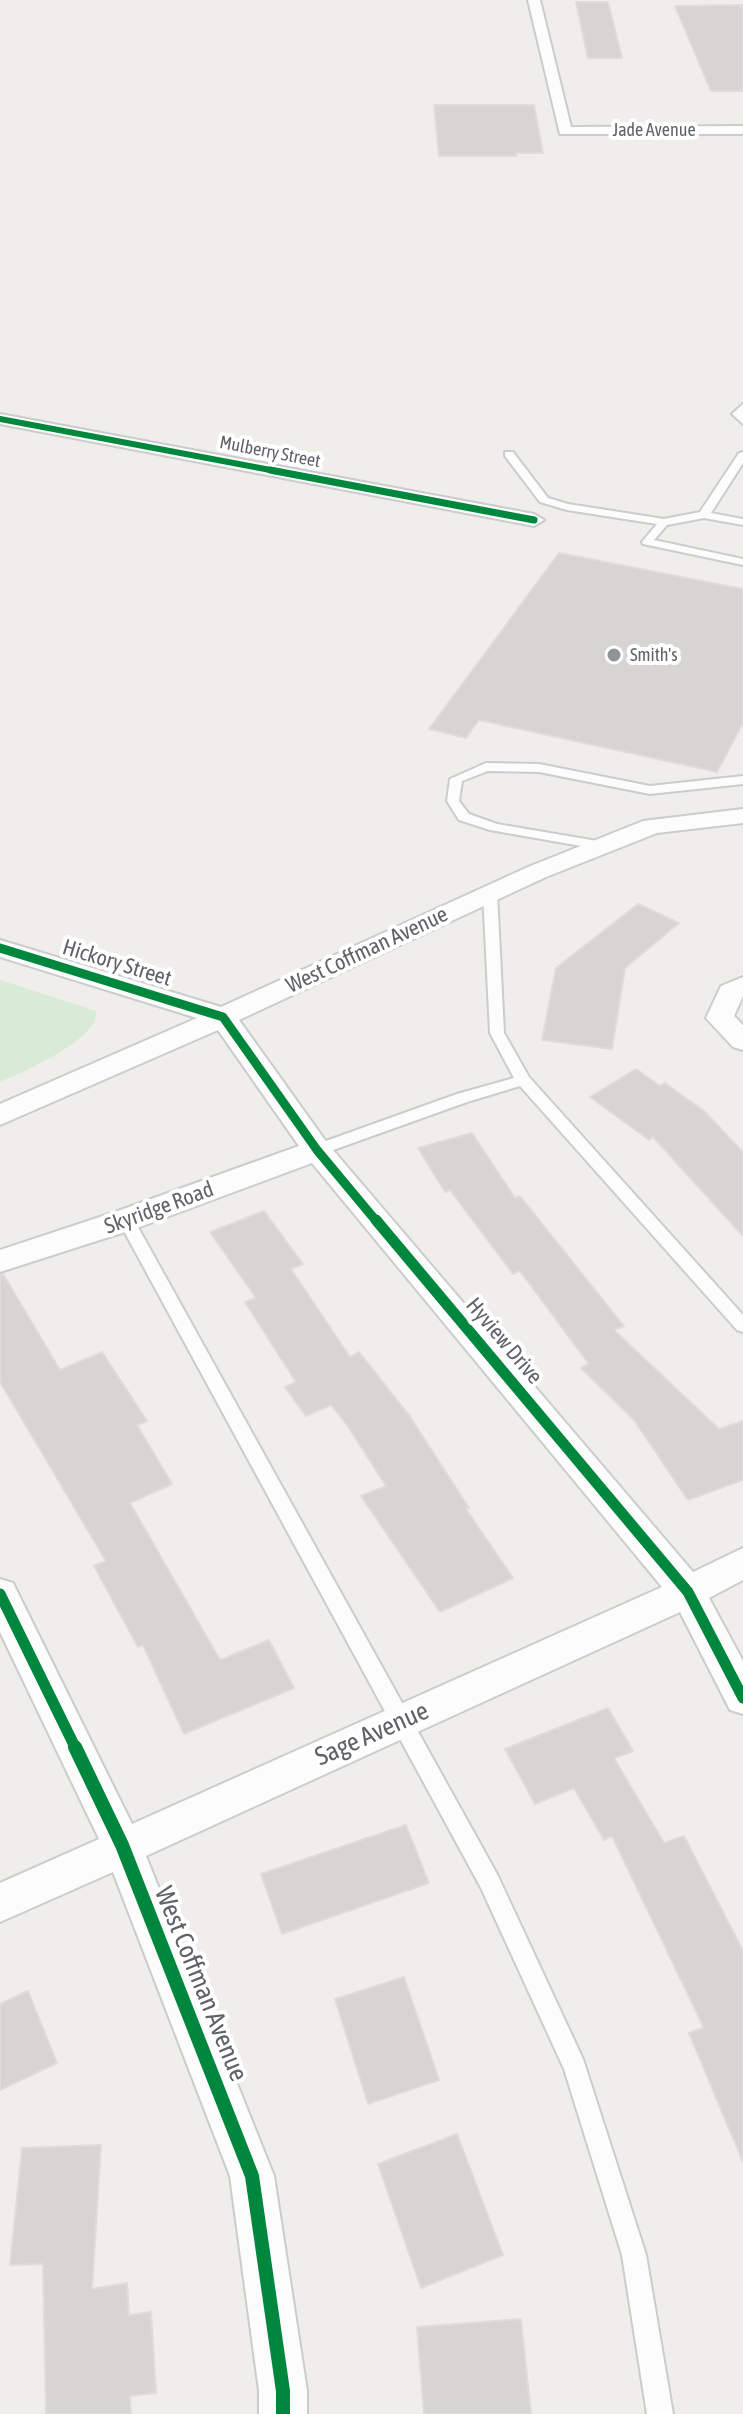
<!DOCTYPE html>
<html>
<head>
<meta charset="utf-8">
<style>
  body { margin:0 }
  canvas { display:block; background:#efeeea }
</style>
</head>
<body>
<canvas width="743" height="2414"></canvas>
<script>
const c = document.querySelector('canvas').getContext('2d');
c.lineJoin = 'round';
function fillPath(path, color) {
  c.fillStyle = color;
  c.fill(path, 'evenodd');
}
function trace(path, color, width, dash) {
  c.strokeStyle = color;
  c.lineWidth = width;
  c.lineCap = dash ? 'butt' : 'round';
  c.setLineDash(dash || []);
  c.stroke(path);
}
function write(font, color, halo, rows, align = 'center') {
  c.font = font + ' "Asap Condensed",sans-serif';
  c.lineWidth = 8;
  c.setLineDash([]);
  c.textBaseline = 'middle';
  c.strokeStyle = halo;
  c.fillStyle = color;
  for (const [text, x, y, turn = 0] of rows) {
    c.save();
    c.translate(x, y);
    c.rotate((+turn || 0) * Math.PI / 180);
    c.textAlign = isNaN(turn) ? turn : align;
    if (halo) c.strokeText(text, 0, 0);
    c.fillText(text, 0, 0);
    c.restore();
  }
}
fillPath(new Path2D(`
  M0,980L96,1011C100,1039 23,1072 0,1082Z`), '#d8ebd6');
const building = new Path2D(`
  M576,2H608L622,58H588Z
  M743,5V91H711L675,6Z
  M434,105H534L543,153H516V156H439Z
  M559,553L743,589V723L717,772L479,720L466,738L429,729Z
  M638,904L679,923L625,968L612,1049L542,1040L556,968Z
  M636,1069L660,1086L665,1083L704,1111L743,1152V1236L653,1137L649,1140L590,1097Z
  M472,1133L515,1198L520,1196L624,1326L614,1330L719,1429L743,1421V1480L688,1500L634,1420L581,1368L589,1364L520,1271L513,1274L450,1190L445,1192L418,1148Z
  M264,1211L303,1264L291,1269L350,1357L359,1352L409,1415L469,1508L466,1509L513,1578L440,1612L361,1496L386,1486L347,1425L331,1405L306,1416L285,1387L296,1382L245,1302L256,1298L210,1232Z
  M3,1274L60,1370L102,1352L147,1421L137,1425L172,1484L130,1503L220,1660L269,1640L294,1688L184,1734L143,1645L138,1647L94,1566L106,1561L0,1382V1275Z
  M608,1708L633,1751L614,1758L664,1843L684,1836L743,1951V2162L689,2033L704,2028L612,1836L604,1840L574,1788L535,1804L505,1749Z
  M406,1825L429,1883L282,1934L261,1874Z
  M404,1977L439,2080L368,2104L335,1999Z
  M28,1991L57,2063L0,2090V2004Z
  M457,2134L503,2255L421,2288L378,2164Z
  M101,2145L92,2289L127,2283L129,2315L151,2312L156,2393L130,2396L131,2414H46L43,2264L10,2265L22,2148Z
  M521,2319L531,2414H424L417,2327Z`);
fillPath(building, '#d6d5d3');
trace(building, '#deddd9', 2);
const service = new Path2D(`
  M743,404V424L732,414Z
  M505,452H513L548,498L568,504L664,519L700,512L739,453L743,452V463L711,513L743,519V525L704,518L667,525L654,540L743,559V565L643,544L642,542L657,524L567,510L540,502L505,456Z
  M486,763L539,764L650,786L743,776V784L650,794L539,772L488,771L462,781L459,801L469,814L497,824L609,843L611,846L604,850L490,830L459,820L447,801L450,779Z
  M490,889L497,893L504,1033L529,1077L743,1315V1332L737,1330L520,1086L467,1102L322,1154H312L309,1150L312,1146L457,1094L514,1078L490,1033L483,893Z
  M126,1214L134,1220L497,1874L583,2059L646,2255L673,2414H647L622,2255L564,2069L481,1888L118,1220Z`);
const minor = new Path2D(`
  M528,0H540L571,127L743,126V134H560Z
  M0,414L534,514L544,520L534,526L0,424Z
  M743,809V823L657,833L546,877L239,1020L327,1143L693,1572L743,1548V1580L709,1598L743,1661V1714L730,1710L680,1612L146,1856L274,2176L307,2391V2414H259V2391L230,2176L113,1872L0,1922V1883L99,1839L0,1632V1579L13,1583L132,1824L662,1587L312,1163L137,1228L0,1272V1250L115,1212L299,1146L218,1030L0,1125V1104L197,1018L0,957V940L221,1007L528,867L643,821Z
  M743,977V996L734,1016L743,1025V1050L733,1047L706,1018L721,986Z`);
trace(service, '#cbcccc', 4);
trace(minor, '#cbcccc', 4);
fillPath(service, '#fdfcfc');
fillPath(minor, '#fdfcfc');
trace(new Path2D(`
  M0,419L281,472`), '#00873e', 6);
trace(new Path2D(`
  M270,470L534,520`), '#00873e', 7);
trace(new Path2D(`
  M0,948L223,1017L317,1150L377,1222`), '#00873e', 9);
trace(new Path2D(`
  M376,1220L688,1592L743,1698
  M0,1594L76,1749`), '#00873e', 11);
trace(new Path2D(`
  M75,1747L122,1845L252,2176L283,2391V2414`), '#00873e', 14);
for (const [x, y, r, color] of [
  [614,655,8,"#919496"]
]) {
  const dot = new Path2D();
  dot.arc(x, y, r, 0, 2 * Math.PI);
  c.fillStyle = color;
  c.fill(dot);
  trace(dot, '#fff', 3);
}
write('18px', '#5f6368', '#fff', [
  ["Jade Avenue",654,130],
  ["Mulberry Street",270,452,11]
]);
write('18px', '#5f6368', '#fff', [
  ["Smith's",630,655]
], 'left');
write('22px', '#5f6368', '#fff', [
  ["West Coffman Avenue",367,950,-25],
  ["Hickory Street",117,963,17],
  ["Skyridge Road",159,1208,-20],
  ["Hyview Drive",504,1341,50]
]);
write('26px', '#5f6368', '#fff', [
  ["Sage Avenue",372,1734,-24],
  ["West Coffman Avenue",201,1984,68]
]);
</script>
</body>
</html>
